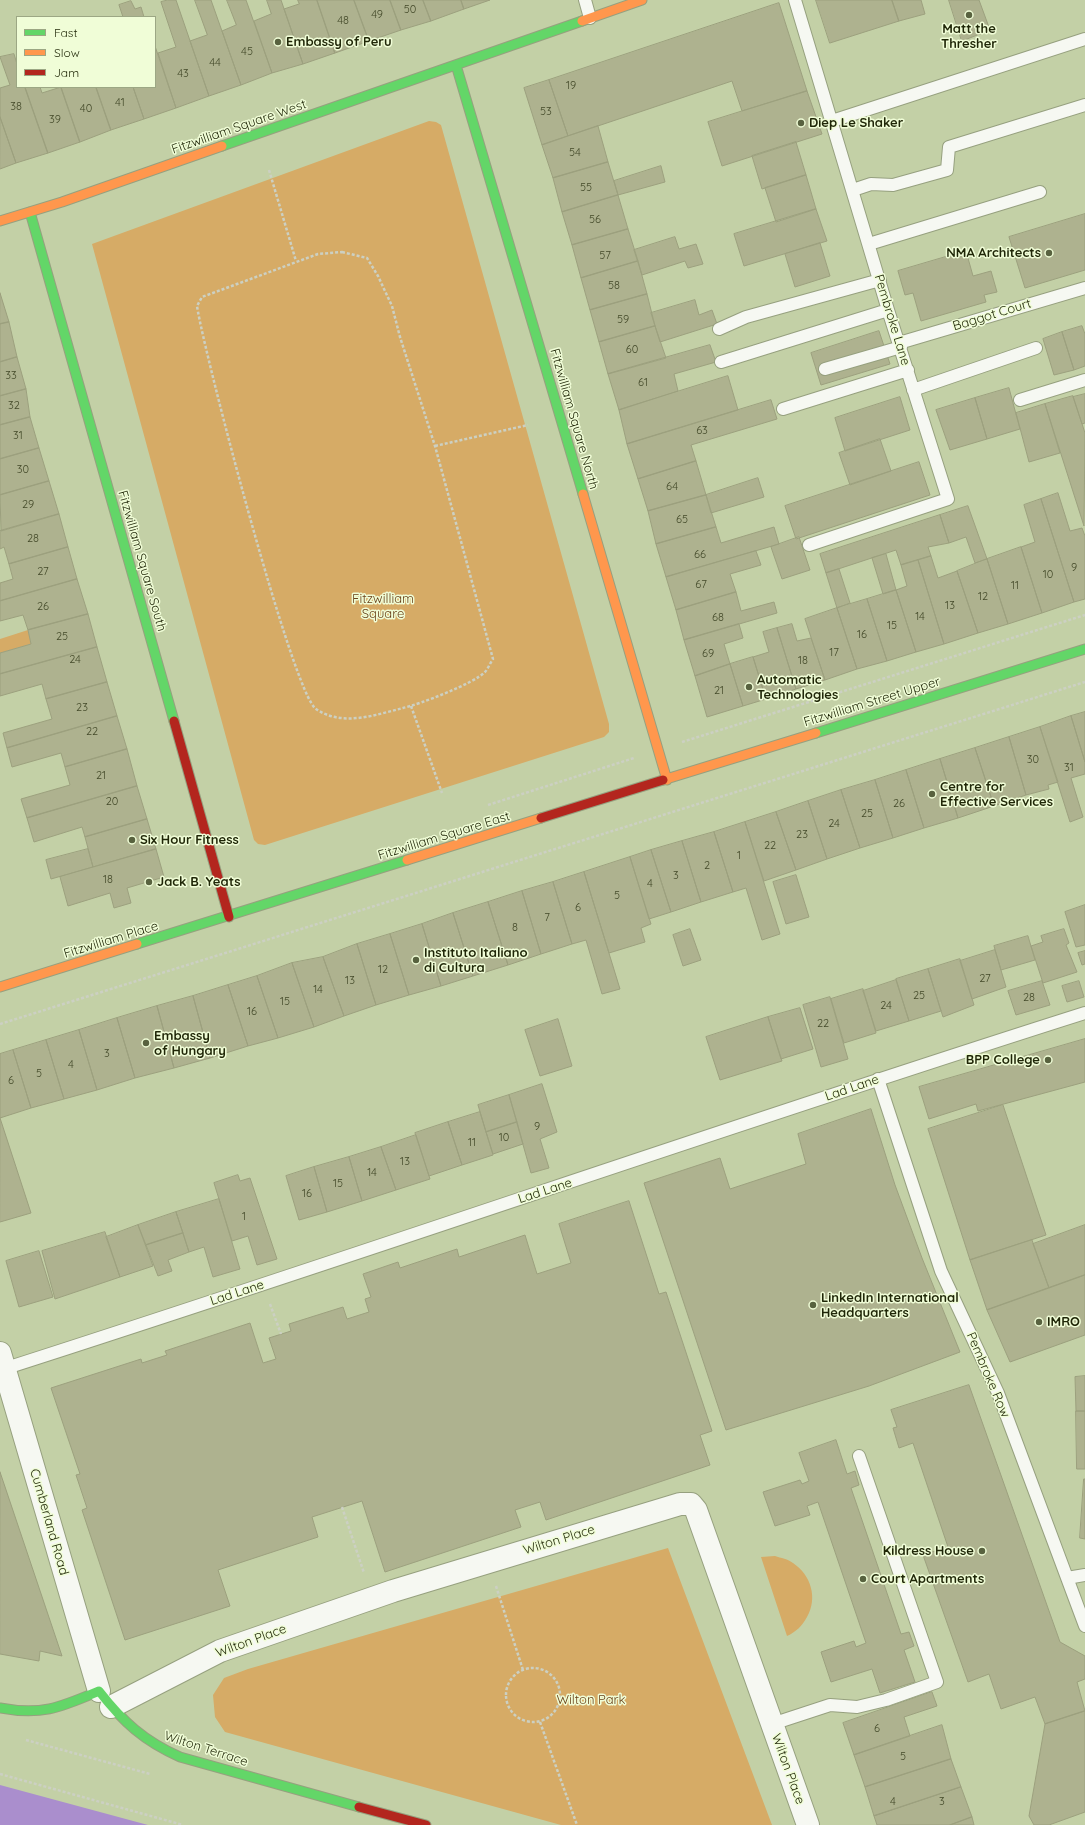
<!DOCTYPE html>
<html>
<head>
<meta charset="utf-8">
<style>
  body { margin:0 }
  #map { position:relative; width:1085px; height:1825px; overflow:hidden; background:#c3d0a6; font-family:Quicksand,sans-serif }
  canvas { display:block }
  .legend { position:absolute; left:16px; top:16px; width:140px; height:72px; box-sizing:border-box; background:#f0fdd7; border:1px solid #9ca784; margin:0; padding:5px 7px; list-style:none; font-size:12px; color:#1f2607 }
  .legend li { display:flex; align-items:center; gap:8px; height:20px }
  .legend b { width:20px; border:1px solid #9ca784 }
</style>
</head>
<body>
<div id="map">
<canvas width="1085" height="1825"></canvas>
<ul class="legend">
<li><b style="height:5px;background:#63d668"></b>Fast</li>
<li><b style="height:5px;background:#ff974d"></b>Slow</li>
<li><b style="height:5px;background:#b3261e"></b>Jam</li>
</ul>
</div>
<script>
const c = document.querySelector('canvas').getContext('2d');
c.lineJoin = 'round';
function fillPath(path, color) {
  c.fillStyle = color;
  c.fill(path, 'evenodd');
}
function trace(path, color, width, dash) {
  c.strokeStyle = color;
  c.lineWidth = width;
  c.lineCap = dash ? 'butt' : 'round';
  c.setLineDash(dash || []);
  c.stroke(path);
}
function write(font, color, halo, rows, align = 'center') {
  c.font = font + ' Quicksand,sans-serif';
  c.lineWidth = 3;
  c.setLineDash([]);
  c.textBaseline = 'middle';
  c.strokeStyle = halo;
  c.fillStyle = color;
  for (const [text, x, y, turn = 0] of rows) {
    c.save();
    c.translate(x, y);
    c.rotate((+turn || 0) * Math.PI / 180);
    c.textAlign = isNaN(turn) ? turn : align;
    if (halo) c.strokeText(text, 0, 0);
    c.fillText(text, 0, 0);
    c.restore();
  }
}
fillPath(new Path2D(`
  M429,121L436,122L441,125L609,724V732L604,737L265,845L258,844L254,840L92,244Z
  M28,630L31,644L0,653V639Z
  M668,1548L772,1825H561L225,1732L215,1717L213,1695L224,1678L248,1669Z
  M775,1556C781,1558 788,1559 793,1563C811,1575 818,1598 807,1617C802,1626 796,1632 787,1636L761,1557Z`), '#d6ab66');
fillPath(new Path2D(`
  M0,1785L148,1825H0Z`), '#aa8ecd');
const building = new Path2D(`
  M168,0H176L209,96L176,108L158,53L176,47L161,2Z
  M195,0H211L241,85L209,96L190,41L207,35Z
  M227,0H246L272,73L241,85L222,31L236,25Z
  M267,0H281L303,64L272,73L254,21L271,14Z
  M298,0H317L335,53L303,64L284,9L299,4Z
  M317,0H354L369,41L335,53Z
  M354,0H390L401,30L369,41Z
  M390,0H423L431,21L401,30Z
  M423,0H461L464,9L431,21Z
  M461,0H490L464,9Z
  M816,0H892L899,21L830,43Z
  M892,0H921L925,14L899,21Z
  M949,0H979L990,30L962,41Z
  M131,1L135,9L141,7L144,17H123L119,5Z
  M779,3L807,91L742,111L732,81L568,136L549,80Z
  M155,46L176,108L144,119L133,87H155Z
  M14,54L17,64V87H25L48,153L16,163L0,117V88L10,85L0,57Z
  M549,80L568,136L542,145L524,88Z
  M25,87H40L42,93L61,87L80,142L48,153Z
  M61,87H96L111,130L80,142Z
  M96,87H133L144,119L111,130Z
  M807,91L822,134L722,166L708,122Z
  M0,117L16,163L0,169Z
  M598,126L608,162L553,178L542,145Z
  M796,142L806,175L762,189L752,156Z
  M608,162L618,195L562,212L553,178Z
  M661,166L665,182L618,195L614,181Z
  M806,175L816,209L776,222L765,188Z
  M618,195L628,229L572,245L562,212Z
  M816,209L827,241L744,266L734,234Z
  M1085,214V270L1025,288L1009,237Z
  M628,229L638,261L581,278L572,245Z
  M675,237L679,249L696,244L703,264L688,268L685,261L642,275L634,250Z
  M820,243L830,276L795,287L785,254Z
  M966,251L973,276L991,271L997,292L984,295L986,302L921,321L913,293L905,295L898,271Z
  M638,261L647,294L590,310L581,278Z
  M0,293L9,322L0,324Z
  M647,294L655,326L599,342L590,310Z
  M695,300L699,315L712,310L717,324L660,342L651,313Z
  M9,322L17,357L0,362V324Z
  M655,326L666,358L608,374L599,342Z
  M1082,326L1085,334V366L1074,370L1062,332Z
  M879,331L890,364L821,385L811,353Z
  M1062,332L1074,370L1054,375L1043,339Z
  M710,345L716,362L674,374L678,391L619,410L608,374Z
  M17,357L26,389L0,396V362Z
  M728,376L738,410L627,444L619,410Z
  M1009,388L1020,429L987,439L975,398Z
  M26,389L30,417L0,425V396Z
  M1085,394V423L1082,424L1073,397Z
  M1073,396L1085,433L1084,526L1045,404Z
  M900,397L910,430L845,451L835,418Z
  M975,398L987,439L950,450L936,410Z
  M771,400L777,419L691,445L696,461L638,479L627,444Z
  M1045,404L1060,453L1029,462L1016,413Z
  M30,417L39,448L0,459V425Z
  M880,439L891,471L850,485L839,453Z
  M39,448L49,481L0,495V459Z
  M696,461L706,495L648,511L638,479Z
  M919,462L930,495L796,539L785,506Z
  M758,478L764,497L711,513L706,495Z
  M49,481L59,514L1,531L0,495Z
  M1058,493L1070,531L1082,528L1085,536V599L1074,602L1041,499Z
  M706,495L716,527L656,544L648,511Z
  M1041,499L1074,602L1042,613L1021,547L1035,542L1024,505Z
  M968,506L987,559L975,563L966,537L949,543L940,515Z
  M59,514L68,547L9,564L4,547L0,549V531Z
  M940,515L949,543L928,547L931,556L901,565L896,550L826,573L820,554Z
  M716,527L721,543L774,527L779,544L666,577L656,544Z
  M799,537L810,570L782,579L771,547Z
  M68,547L77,579L0,601V583L13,579L9,564Z
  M1021,547L1042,613L1008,624L987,559Z
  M756,551L761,565L730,574L736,592L676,610L666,577Z
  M886,554L896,590L883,594L872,558Z
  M931,556L938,578L957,571L978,633L944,644L918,560Z
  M987,559L1008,624L978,633L957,571Z
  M918,560L944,644L916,652L896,590L907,586L901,565Z
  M839,569L850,603L837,608L826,573Z
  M77,579L88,614L28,630L23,615L0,621V601Z
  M896,590L916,652L887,661L867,599Z
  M736,592L741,611L774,602L777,613L684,640L676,610Z
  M867,599L887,661L857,669L837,608Z
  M837,608L857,669L825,680L805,619Z
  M88,614L97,647L0,674V653L31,644L28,630Z
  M739,624L743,638L724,644L730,664L695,676L684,640Z
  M792,624L797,641L811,638L825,680L796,689L777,628Z
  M777,628L796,689L766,699L753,657L769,652L763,632Z
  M97,647L107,682L46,699L42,684L0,696V674Z
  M753,657L766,699L743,706L730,664Z
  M730,664L743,706L707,717L695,676Z
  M107,682L117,716L7,748L3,733L52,719L46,699Z
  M1085,712V762L1071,716Z
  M117,716L127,749L65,767L61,753L12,767L7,748Z
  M1071,716L1085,762V774L1071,778L1083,817L1070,822L1040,727Z
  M1040,727L1058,782L1048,785L1049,789L1026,795L1009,737Z
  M1009,737L1026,795L994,806L975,748Z
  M975,748L994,806L958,818L940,759Z
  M127,749L137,786L27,818L21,799L70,785L65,767Z
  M940,759L958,818L924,828L906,770Z
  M906,770L924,828L893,838L875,780Z
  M875,780L893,838L860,848L841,790Z
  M137,786L147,819L85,837L82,827L34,842L27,818Z
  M841,790L860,848L827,859L808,801Z
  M808,801L827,859L796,870L776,812Z
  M776,812L796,870L764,881L745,822Z
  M147,819L156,849L93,867L85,837Z
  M745,822L780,934L762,940L746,888L733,892L714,832Z
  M714,832L733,892L701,902L682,841Z
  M682,841L701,902L671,912L651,850Z
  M88,849L93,867L51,879L46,860Z
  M156,849L164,877L127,888L131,903L114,908L110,893L68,906L60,877Z
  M651,850L671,912L649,919L630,857Z
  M630,857L651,924L641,928L645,942L609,953L584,872Z
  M584,872L620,989L602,994L586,940L572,944L553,882Z
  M796,875L809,917L786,924L773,882Z
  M553,882L572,944L541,954L522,891Z
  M522,891L541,954L508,965L488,902Z
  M488,902L508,965L473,976L453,913Z
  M1085,905V945L1076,947L1065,912Z
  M453,913L473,976L441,986L422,924Z
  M422,924L441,986L409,995L390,934Z
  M690,929L701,960L683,966L673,935Z
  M1064,929L1069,943L1066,945L1077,972L1043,983L1031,946L1043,942L1041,936Z
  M390,934L409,995L376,1005L357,944Z
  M1028,936L1035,960L1001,970L994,946Z
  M357,944L376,1005L344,1016L323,957Z
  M995,950L1006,987L972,999L960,961Z
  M1085,951V964L1082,965L1078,953Z
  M323,957L344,1016L314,1027L292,963Z
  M960,959L974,1005L943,1017L928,969Z
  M292,963L314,1027L278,1038L257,976Z
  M928,969L941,1011L909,1021L896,979Z
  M257,976L278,1038L248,1046L228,985Z
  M896,980L909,1021L876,1031L863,991Z
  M1042,981L1050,1005L1016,1015L1008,991Z
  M1079,981L1084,997L1067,1002L1062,986Z
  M228,985L248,1046L210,1058L193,996Z
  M863,989L876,1033L844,1043L831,999Z
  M193,996L210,1058L174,1068L157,1006Z
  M830,997L848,1059L821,1067L803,1005Z
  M157,1006L174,1068L135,1078L117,1018Z
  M800,1008L813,1049L781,1059L768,1017Z
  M768,1017L782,1061L720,1080L706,1037Z
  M117,1018L135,1078L97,1090L79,1030Z
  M558,1019L572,1066L540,1076L525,1030Z
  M79,1030L97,1090L64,1099L46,1040Z
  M1085,1039V1082L978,1111L976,1104L929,1119L919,1087Z
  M46,1040L64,1099L31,1108L13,1050Z
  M13,1050L31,1108L0,1118V1054Z
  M542,1084L557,1132L540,1139L549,1168L531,1173L509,1095Z
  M509,1095L517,1122L486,1132L478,1105Z
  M1003,1105L1046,1235L970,1260L928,1129Z
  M871,1109L895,1185L922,1258L960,1352L869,1386L726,1430L644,1183L720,1158L730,1189L806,1164L798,1134Z
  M480,1112L493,1155L462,1165L448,1122Z
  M0,1118L31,1213L0,1222Z
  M448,1122L462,1165L429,1176L415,1133Z
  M517,1122L523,1144L493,1154L486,1132Z
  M416,1135L430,1179L396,1190L381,1147Z
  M381,1147L396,1190L362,1201L349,1157Z
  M349,1157L362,1201L327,1212L314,1167Z
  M314,1167L327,1212L299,1220L286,1176Z
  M238,1175L240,1181L250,1178L277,1259L257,1265L248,1236L232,1241L214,1183Z
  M219,1199L240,1269L213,1277L204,1247L189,1252L176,1212Z
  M629,1201L659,1294L666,1292L712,1431L700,1435L710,1465L546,1520L540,1502L515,1510L521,1527L385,1572L362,1501L312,1517L318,1537L218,1570L230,1606L125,1640L82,1510L87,1508L76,1475L80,1474L51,1388L141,1359L142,1363L167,1355L165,1351L250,1323L263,1363L276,1359L269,1338L291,1331L289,1324L343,1307L347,1319L369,1312L365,1299L371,1297L363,1274L398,1262L400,1268L457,1249L459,1257L525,1235L537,1274L571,1263L559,1224Z
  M176,1212L183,1233L146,1245L138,1225Z
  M138,1225L153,1266L120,1277L106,1237Z
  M1085,1225V1275L1049,1288L1033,1244Z
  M105,1232L120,1277L55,1299L42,1251Z
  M183,1233L189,1252L168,1260L172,1271L158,1276L146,1245Z
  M1032,1240L1049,1288L987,1310L970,1260Z
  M39,1251L53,1297L19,1307L6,1261Z
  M1085,1275V1335L1010,1362L987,1310Z
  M1085,1376V1411H1076L1075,1377Z
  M969,1385L1060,1642L1085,1656V1679L1077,1682L1085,1711L1045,1724L1035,1697L1001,1709L989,1674L968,1682L923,1555L948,1547L913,1443L899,1448L893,1428L897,1427L891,1410Z
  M1076,1411H1085V1469H1077Z
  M836,1440L847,1474L855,1471L859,1485L851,1488L901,1634L909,1632L914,1646L904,1650L915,1682L880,1693L872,1669L831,1682L821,1652L854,1641L856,1647L866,1643L818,1502L807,1506L810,1515L775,1526L763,1492L800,1480L802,1484L809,1481L799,1453Z
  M0,1472L62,1656L40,1651L39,1661L0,1654Z
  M1084,1479H1085V1539L1080,1538Z
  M932,1692L937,1706L904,1717L910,1736L854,1755L843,1723Z
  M1085,1711V1812L1049,1825H1034L1029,1816L1045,1724Z
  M942,1725L951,1759L865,1787L854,1755Z
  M951,1759L961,1787L874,1816L865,1787Z
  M961,1787L972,1817L950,1825H877L874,1816Z
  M972,1817L974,1825H950Z`);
fillPath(building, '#aeb28f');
trace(building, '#9ca07e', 1);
const lane = new Path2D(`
  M585,0L590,18
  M795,0L888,310L948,499L809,545
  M832,121L1085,39
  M853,190L871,184L893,185L947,170L949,147L1085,105
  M869,244L1040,192
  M719,329L746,317L880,280
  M899,343L1085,288
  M721,362L888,310
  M825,369L901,347
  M913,390L1036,348
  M1020,400L1085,380
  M783,409L908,370
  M878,1079L941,1271L998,1393L1085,1626
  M0,1370C363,1254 722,1128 1085,1013
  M1067,1578L1085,1575
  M772,1724L830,1705L857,1707L886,1700L937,1682L859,1456`);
const street = new Path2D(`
  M0,1353L99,1691
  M111,1707L220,1651L393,1591L680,1504H691L696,1510L808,1825`);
const fast = new Path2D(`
  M456,65L583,494
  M222,146L582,21
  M30,212L174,721
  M816,733L1085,649
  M137,944L407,860
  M0,1708C42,1716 61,1707 99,1691C123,1722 144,1741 180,1757L359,1807`);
const slow = new Path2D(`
  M582,21L642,0
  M0,221L62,202L222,146
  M583,494L667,780
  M663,780L816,733
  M407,860L541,818
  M0,987L137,944`);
const jam = new Path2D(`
  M174,721L229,917
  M541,818L663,780
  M359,1807L426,1825`);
trace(lane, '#96a07f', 14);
trace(street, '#96a07f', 24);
trace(fast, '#96a07f', 11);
trace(slow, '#96a07f', 11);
trace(jam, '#96a07f', 11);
trace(new Path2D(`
  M269,170L296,261
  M342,252L367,258L378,276L392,306L400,337L435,446L493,659C490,663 488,669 485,672C473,684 420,704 403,708C375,715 342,727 316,709C293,694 204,353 197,306L202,297L318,254Z
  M435,446L528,425
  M411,706L442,793
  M682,742L1085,615
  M488,805L634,758
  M0,1024L1085,682
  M270,1304L281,1334
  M342,1507L364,1573
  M496,1586L523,1670
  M506 1695a27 27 0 1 1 54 0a27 27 0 1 1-54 0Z
  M540,1722L577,1825
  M26,1740L150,1774
  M0,1774L183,1825`), '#ccd0c3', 2.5, [3, 2]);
trace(lane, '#f6f8f2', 12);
trace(street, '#f6f8f2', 22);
trace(fast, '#63d668', 9);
trace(slow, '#ff974d', 9);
trace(jam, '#b3261e', 9);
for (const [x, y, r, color] of [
  [969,15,4,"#58623f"],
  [278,42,4,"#58623f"],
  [801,123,4,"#58623f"],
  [1049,253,4,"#58623f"],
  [749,687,4,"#58623f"],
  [932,794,4,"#58623f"],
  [132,840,4,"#58623f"],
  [149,882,4,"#58623f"],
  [416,960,4,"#58623f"],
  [146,1043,4,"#58623f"],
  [1048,1060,4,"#58623f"],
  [813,1305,4,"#58623f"],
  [1039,1322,4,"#58623f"],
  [982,1551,4,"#58623f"],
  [863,1579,4,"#58623f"]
]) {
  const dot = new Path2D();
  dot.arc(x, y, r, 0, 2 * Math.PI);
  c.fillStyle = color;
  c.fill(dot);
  trace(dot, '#f0fdd7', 1.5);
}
write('11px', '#434929', null, [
  ["50",410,10],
  ["49",377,15],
  ["48",343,21],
  ["45",247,52],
  ["44",215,63],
  ["43",183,74],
  ["19",571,86],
  ["41",120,103],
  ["38",16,107],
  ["40",86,109],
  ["53",546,112],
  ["39",55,120],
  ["54",575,153],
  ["55",586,188],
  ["56",595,220],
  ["57",605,256],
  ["58",614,286],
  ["59",623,320],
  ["60",632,350],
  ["33",11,376],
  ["61",643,383],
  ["32",14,406],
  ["63",702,431],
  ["31",18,436],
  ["30",23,470],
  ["64",672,487],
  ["29",28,505],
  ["65",682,520],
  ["28",33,539],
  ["66",700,555],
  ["9",1074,568],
  ["27",43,572],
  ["10",1048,575],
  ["67",701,585],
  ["11",1015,586],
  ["12",983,597],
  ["13",950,606],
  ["26",43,607],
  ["14",920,617],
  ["68",718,618],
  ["15",892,626],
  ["16",862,635],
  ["25",62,637],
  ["17",834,653],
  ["69",708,654],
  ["24",75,660],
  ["18",803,661],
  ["21",719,691],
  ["23",82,708],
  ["22",92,732],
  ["30",1033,760],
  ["31",1069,768],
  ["21",101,776],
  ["20",112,802],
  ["26",899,804],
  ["25",867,814],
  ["24",834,824],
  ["23",802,835],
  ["22",770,846],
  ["1",739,856],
  ["2",707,866],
  ["3",676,876],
  ["18",108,880],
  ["4",650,884],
  ["5",617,896],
  ["6",578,908],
  ["7",547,918],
  ["8",515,928],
  ["12",383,970],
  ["27",985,979],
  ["13",350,981],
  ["14",318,990],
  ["25",919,996],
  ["28",1029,998],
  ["15",285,1002],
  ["24",886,1006],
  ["16",252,1012],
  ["22",823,1024],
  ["3",107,1054],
  ["4",71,1065],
  ["5",39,1074],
  ["6",11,1081],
  ["9",537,1127],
  ["10",504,1138],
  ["11",472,1143],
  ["13",405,1162],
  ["14",372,1173],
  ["15",338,1184],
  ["16",307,1194],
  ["1",244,1217],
  ["6",877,1729],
  ["5",903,1757],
  ["4",893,1802],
  ["3",942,1802]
]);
write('bold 13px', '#1f2607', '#f0fdd7', [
  ["Matt the",969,29,"center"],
  ["Thresher",969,44,"center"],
  ["Embassy of Peru",286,42],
  ["Diep Le Shaker",809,123],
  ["NMA Architects",1041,253,"right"],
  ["Automatic",757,680],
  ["Technologies",757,695],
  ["Centre for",940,787],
  ["Effective Services",940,802],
  ["Six Hour Fitness",140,840],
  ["Jack B. Yeats",157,882],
  ["Instituto Italiano",424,953],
  ["di Cultura",424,968],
  ["Embassy",154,1036],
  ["of Hungary",154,1051],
  ["BPP College",1040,1060,"right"],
  ["LinkedIn International",821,1298],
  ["Headquarters",821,1313],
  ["IMRO",1047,1322],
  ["Kildress House",974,1551,"right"],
  ["Court Apartments",871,1579]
], 'left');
write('13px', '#1f2607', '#f0fdd7', [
  ["Fitzwilliam Square West",239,127,-19],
  ["Baggot Court",992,315,-17],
  ["Pembroke Lane",892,320,73],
  ["Fitzwilliam Square North",574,419,74],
  ["Fitzwilliam Square South",142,561,74],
  ["Fitzwilliam Street Upper",872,702,-17],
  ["Fitzwilliam Square East",444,836,-17],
  ["Fitzwilliam Place",111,940,-17],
  ["Lad Lane",852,1088,-19],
  ["Lad Lane",545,1191,-18],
  ["Lad Lane",237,1293,-18],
  ["Pembroke Row",988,1375,67],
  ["Cumberland Road",49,1522,74],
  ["Wilton Place",559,1540,-17],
  ["Wilton Place",251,1641,-20],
  ["Wilton Terrace",206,1749,18],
  ["Wilton Place",788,1769,70]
]);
write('13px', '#694119', '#f0fdd7', [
  ["Fitzwilliam",383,599],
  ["Square",383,614],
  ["Wilton Park",591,1700]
]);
</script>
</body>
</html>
